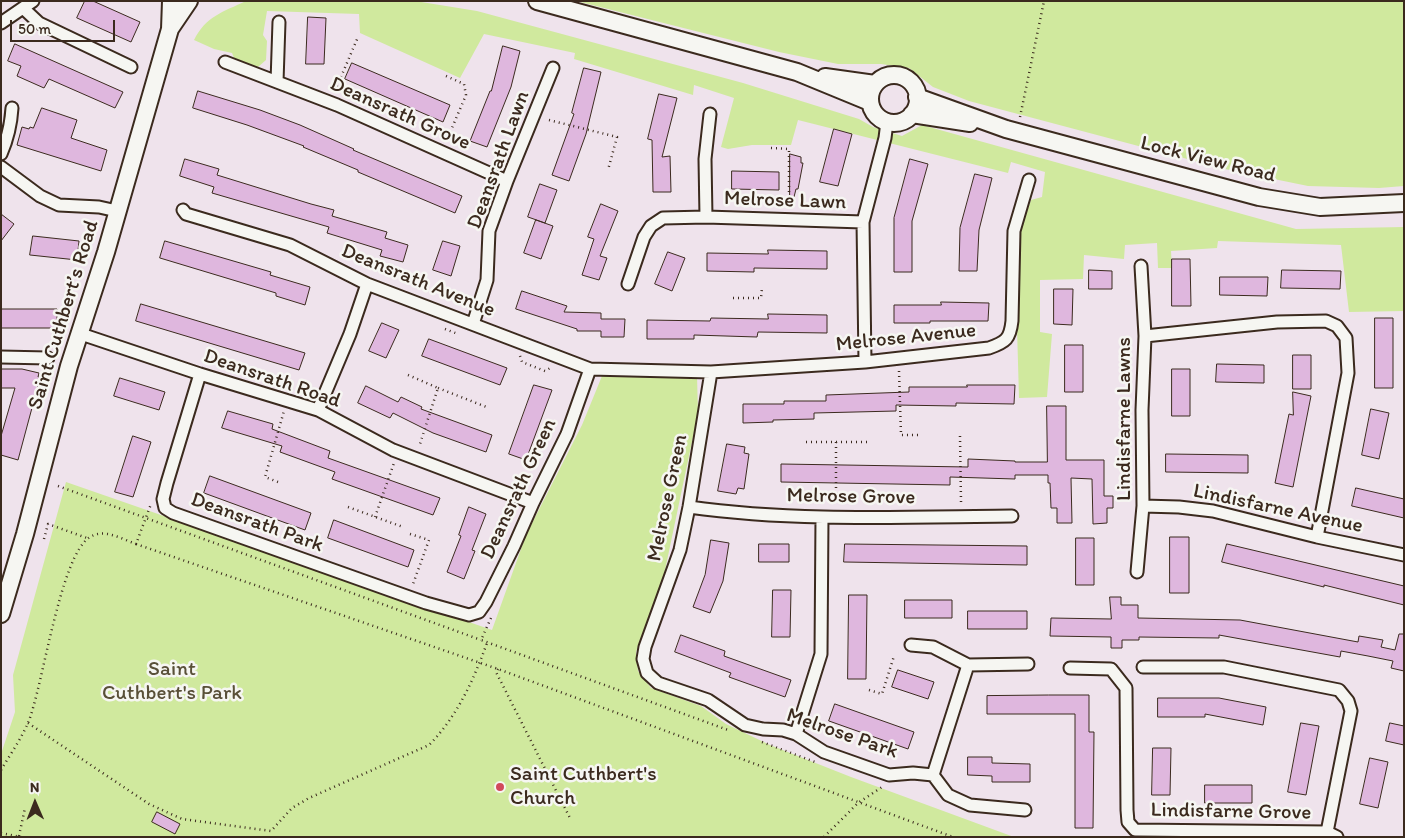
<!DOCTYPE html>
<html>
<head>
<meta charset="utf-8">
<style>
  body { margin:0 }
  #map { position:relative; width:1405px; height:838px; overflow:hidden; background:#efe3ec; font-family:Itim,sans-serif }
  canvas { display:block }
  .frame { position:absolute; inset:0; border:2px solid #3b2a1e; pointer-events:none }
  .north { position:absolute; left:10px; top:778px; width:50px; height:50px; -webkit-text-stroke:4px #f6f6f2; paint-order:stroke; rotate:359deg; font-size:14px; font-weight:700; line-height:20px; text-align:center; color:#3b2a1e }
  .north::after { content:''; display:block; margin:auto; width:18px; height:22px; background:#3b2a1e; clip-path:polygon(50% 0,100% 100%,50% 72%,0 100%) }
  .scale { position:absolute; left:10px; top:20px; width:105px; height:22px; box-sizing:border-box; border:2px solid #3b2a1e; border-top:0; padding-left:6px; font-size:15px; line-height:18px; white-space:nowrap; color:#3b2a1e; -webkit-text-stroke:4px #f6f6f2; paint-order:stroke }
</style>
</head>
<body>
<div id="map">
<canvas width="1405" height="838"></canvas>
<div class="frame"></div>
<div class="north">N</div>
<div class="scale">50 m</div>
</div>
<script>
const c = document.querySelector('canvas').getContext('2d');
c.lineJoin = 'round';
function fillPath(path, color) {
  c.fillStyle = color;
  c.fill(path, 'evenodd');
}
function trace(path, color, width, dash) {
  c.strokeStyle = color;
  c.lineWidth = width;
  c.lineCap = dash ? 'butt' : 'round';
  c.setLineDash(dash || []);
  c.stroke(path);
}
function write(font, color, halo, rows, align = 'center') {
  c.font = font + ' Itim,sans-serif';
  c.lineWidth = 5;
  c.setLineDash([]);
  c.textBaseline = 'middle';
  c.strokeStyle = halo;
  c.fillStyle = color;
  for (const [text, x, y, turn = 0] of rows) {
    c.save();
    c.translate(x, y);
    c.rotate((+turn || 0) * Math.PI / 180);
    c.textAlign = isNaN(turn) ? turn : align;
    if (halo) c.strokeText(text, 0, 0);
    c.fillText(text, 0, 0);
    c.restore();
  }
}
fillPath(new Path2D(`
  M246,1H415L477,11L743,83L859,119L873,127L902,136L922,125L1296,229L1404,227V311L1349,312L1341,245L1218,241L1217,248L1171,251L1172,268H1158L1157,243L1125,245L1124,259L1084,255L1083,279L1040,280V332L1052,334L1047,397L1019,398L1017,328L1019,233L1031,200L1042,197L1045,172L1011,162L1008,173L798,120L791,145H752L728,149L721,147L734,98L694,85L693,95L574,59L575,53L484,34L460,78L360,33L359,14L267,11L263,35L267,41L266,60L258,67L236,63L232,53L214,49L194,40C206,16 223,12 246,1Z
  M576,1H1404V186L1379,188L1308,186L1225,169L969,101L933,87L909,68L881,64H838L779,52Z
  M697,375L698,413L664,575L636,652L638,671L651,688L701,706L726,724L770,745L851,777L1014,837H1V754L15,712L13,675L66,482L492,630L526,535L582,425L602,376Z`), '#d0e99e');
const building = new Path2D(`
  M85,1H93L140,22L131,42L77,18Z
  M308,17L326,18L324,64H306Z
  M15,44L123,92L115,108L49,79L44,88L17,76L21,66L8,61Z
  M503,46L520,51L511,87L487,147L470,141L490,91H491Z
  M352,63L450,105L443,122L345,79Z
  M584,68L601,72L586,134L569,181L552,175L574,114L572,113Z
  M198,91L260,110L300,125L354,149L353,150L462,196L455,213L358,172V170L303,147L304,146L247,125L193,108Z
  M659,94L677,98L662,157L670,156L671,192H653L652,140L648,139Z
  M42,108L77,120L71,138L107,150L101,171L17,145L22,127L29,129L30,127L33,128Z
  M834,129L852,134L838,186L820,182Z
  M790,154L801,157V163H803L798,189H796L794,197L790,196Z
  M185,159L219,169L217,175L311,204L334,210L332,216L387,232L385,238L408,245L403,262L380,256L382,250L327,233L329,227L212,193L214,187L180,176Z
  M910,159L928,164L912,221V272H894V218Z
  M732,171L779,172V190L732,189Z
  M975,174L992,178L979,230L977,271H959L960,228Z
  M540,184L557,190L545,223L528,217Z
  M601,204L618,211L600,256L607,258L599,280L582,275L594,239L588,237Z
  M1,214L14,224L1,241Z
  M536,220L553,226L541,259L524,253Z
  M33,236L79,241L77,260L30,255Z
  M165,241L271,272L270,275L310,287L305,305L276,296V293L160,258Z
  M443,241L460,246L451,276L433,270Z
  M768,250L827,251V269L754,268V272L707,271V253L768,254Z
  M668,252L685,258L672,291L655,284Z
  M1172,259H1190L1191,306H1172Z
  M1089,270L1112,271V289H1089Z
  M1282,270L1341,271L1340,289L1281,288Z
  M1220,277H1268L1267,296L1220,295Z
  M1054,289H1073L1072,325L1054,324Z
  M522,291L567,306L564,312L601,313V319H625L624,337H601V331H577V329L516,309Z
  M941,302L989,303L988,321H930V323H894V305H941Z
  M141,304L305,353L299,370L136,321Z
  M1,309H57V328H1Z
  M768,314L827,315V333L758,332L757,337L694,335V339H647V320L710,321L711,318L768,319Z
  M1375,318H1393V388H1375Z
  M382,323L399,330L386,358L369,351Z
  M429,339L507,368L500,385L422,356Z
  M1065,345H1083V392H1065Z
  M1293,355H1311V389H1293Z
  M1217,364L1264,365V383L1216,382Z
  M1,369H22L39,373L38,377L40,378L18,460L1,455V436L15,388H1Z
  M1172,369H1190V416H1172Z
  M120,378L165,392L159,410L114,396Z
  M534,385L552,390L526,460L509,454Z
  M967,385H1015L1014,404L956,403V406L896,405V411L814,413V419L773,420V422L743,423V404H784V401H826V395L909,392V387H967Z
  M366,386L398,402L401,397L422,407L421,409L492,435L486,452L433,433L393,413L390,418L358,403Z
  M1293,392L1311,396L1293,487L1275,483L1289,414L1293,415Z
  M1047,406H1066V460H1104V496H1113V508H1107V523L1093,524L1092,479L1071,478L1072,523H1057V508H1051L1050,483H1048V475H1015V479L950,477V485L781,482V464L968,467V459L1015,461V462H1047Z
  M1371,409L1389,413L1379,459L1362,455Z
  M228,411L273,424L272,429L330,451L328,458L440,498L433,515L332,479L335,472L280,452L282,446L222,428Z
  M133,436L151,442L133,497L115,492Z
  M727,444L745,447L744,453L749,454L744,489L738,488L736,494L718,491Z
  M1166,454L1248,455V473L1166,472Z
  M210,476L311,513L305,530L204,493Z
  M1356,488L1404,499V518L1352,506Z
  M469,507L486,514L472,550L475,551L464,579L447,572L461,536L459,535Z
  M334,520L414,550L408,567L328,538Z
  M1170,537H1189V593H1170Z
  M1076,538H1094V585H1076Z
  M711,540L729,543L723,581L710,613L693,607L705,575Z
  M759,544H789V562H759Z
  M845,544L1027,546V565L844,562Z
  M1227,544L1404,586V605L1324,585V587L1222,562Z
  M773,590H791L790,637H772Z
  M849,595H867L866,679H848Z
  M1110,597H1121V605H1138V618L1240,620L1358,642L1359,636L1383,640L1381,647L1395,650L1399,634H1404V671L1391,668L1393,661L1368,656L1341,651L1340,657L1219,635V638L1139,637V640H1122V648H1111V637L1050,636L1051,618L1111,619Z
  M905,600H952V618H905Z
  M968,611H1027V629H968Z
  M681,635L725,651L724,656L791,680L785,697L729,677L731,673L675,652Z
  M898,670L934,682L928,699L892,687Z
  M1049,695H1089V732H1094L1093,828H1075V714H987V696Z
  M1158,698H1219L1266,707L1263,725L1205,714V717H1158Z
  M835,704L914,732L908,749L829,721Z
  M1301,723L1319,726L1306,795L1288,792Z
  M1390,723L1404,726V745L1386,741Z
  M1153,748H1171L1170,795H1152Z
  M968,757H992V763L1030,764V782H992V776L968,775Z
  M1370,758L1388,762L1378,808L1360,804Z
  M1205,785H1252V803H1205Z
  M157,812L180,824L175,834L152,822Z`);
fillPath(building, '#dfb7de');
trace(building, '#3b2a1e', 1);
const street = new Path2D(`
  M23,8L39,23L131,67
  M1,23L33,1
  M225,62L337,105L507,181
  M277,82L279,22
  M1,154C8,138 11,125 12,108
  M1,167L40,196L59,205L99,207L117,211
  M183,210L186,214L290,245L367,284L590,369L711,372L865,362L989,348C1006,342 1010,339 1012,321L1014,231L1029,180
  M706,217L705,159L710,114
  M628,284L644,237L651,226L663,218L706,217L863,222
  M473,324L487,280L489,231L507,181L553,68
  M78,333L200,374L318,410L393,450L533,503
  M1145,336L1277,322L1326,321L1337,326L1346,338L1348,373L1317,537
  M1,357L48,358
  M865,362L863,222L885,138L887,122
  M711,372L689,507L680,550L645,647L643,659L647,673L658,683L708,700L745,725L763,729L783,730L796,734L824,752L889,775L913,773L933,775L948,795L970,805L1025,810
  M200,374L167,483L163,499L165,508L173,513L426,603L469,615L479,612L486,602L514,546L533,503L567,434L590,369
  M318,410L350,334L367,284
  M1143,506L1179,507L1213,511L1317,537L1404,555
  M689,507C796,522 904,517 1012,516
  M1137,572L1143,506L1142,410L1145,336L1141,266
  M911,645L933,647L968,665
  M1143,667H1224L1339,690L1348,701L1351,711L1327,832
  M1070,668L1111,669L1126,688L1127,810L1128,822L1135,830L1327,832L1337,837
  M796,734L821,654L822,517
  M933,775L968,665L1028,664`);
const secondary = new Path2D(`
  M537,1L797,72L870,102
  M170,29L189,1
  M870 99a24 24 0 1 1 48 0a24 24 0 1 1-48 0Z
  M825,77L875,84
  M917,97L1006,129L1259,197L1320,207L1404,203
  M912,114L970,123
  M1,614L25,534L69,366L106,252L170,29L171,1`);
trace(street, '#3b2a1e', 15);
trace(secondary, '#3b2a1e', 20);
trace(new Path2D(`
  M446,76L464,84L466,95L446,142
  M335,91L358,37
  M1020,117L1044,1
  M549,120L617,137L608,170
  M771,148L789,149V207
  M733,298H761L762,288
  M445,329L458,334
  M520,356L522,362L545,371L552,367
  M899,371L901,435H921
  M408,375L438,388L419,447
  M438,388L489,408
  M960,436L961,502
  M806,442H870
  M836,442V501
  M278,482L265,477L284,411
  M58,486L481,640
  M348,507L403,527
  M375,517L394,463
  M410,534L429,540L413,584
  M44,539L48,524L87,538
  M136,544L498,669L953,837
  M491,618L481,640L728,730
  M498,669L496,672L570,818
  M869,690L882,694L894,656
  M1,696H6
  M28,723L149,804L182,819L271,831L292,808L309,798L429,745C457,717 474,679 487,643
  M762,742L815,762
  M1,770C10,755 21,739 28,723C43,687 60,555 90,537C104,528 122,539 136,544L151,504
  M1,833L21,837
  M19,836L25,808
  M824,837L858,803L882,787`), '#3b2a1e', 2.5, [1, 4]);
trace(street, '#f6f6f2', 11);
trace(secondary, '#f6f6f2', 16);
for (const [x, y, r, color] of [
  [500,787,5,"#d1495b"]
]) {
  const dot = new Path2D();
  dot.arc(x, y, r, 0, 2 * Math.PI);
  c.fillStyle = color;
  c.fill(dot);
  trace(dot, '#f6f6f2', 2);
}
write('21px', '#3b2a1e', '#f6f6f2', [
  ["Deansrath Grove",400,114,24],
  ["Deansrath Lawn",499,160,-70],
  ["Lock View Road",1208,160,14],
  ["Melrose Lawn",785,201,2],
  ["Deansrath Avenue",418,281,22],
  ["Saint Cuthbert’s Road",64,315,-73],
  ["Melrose Avenue",906,338,-6],
  ["Deansrath Road",272,379,19],
  ["Lindisfarne Lawns",1125,419,-90],
  ["Deansrath Green",519,489,-65],
  ["Melrose Grove",851,497,1],
  ["Melrose Green",668,498,-78],
  ["Lindisfarne Avenue",1278,509,12],
  ["Deansrath Park",257,523,20],
  ["Melrose Park",842,734,19],
  ["Lindisfarne Grove",1231,812,1]
]);
write('21px', '#595038', '#f6f6f2', [
  ["Saint",172,670],
  ["Cuthbert's Park",172,694]
]);
write('21px', '#3b2a1e', '#f6f6f2', [
  ["Saint Cuthbert's",510,775],
  ["Church",510,799]
], 'left');
</script>
</body>
</html>
